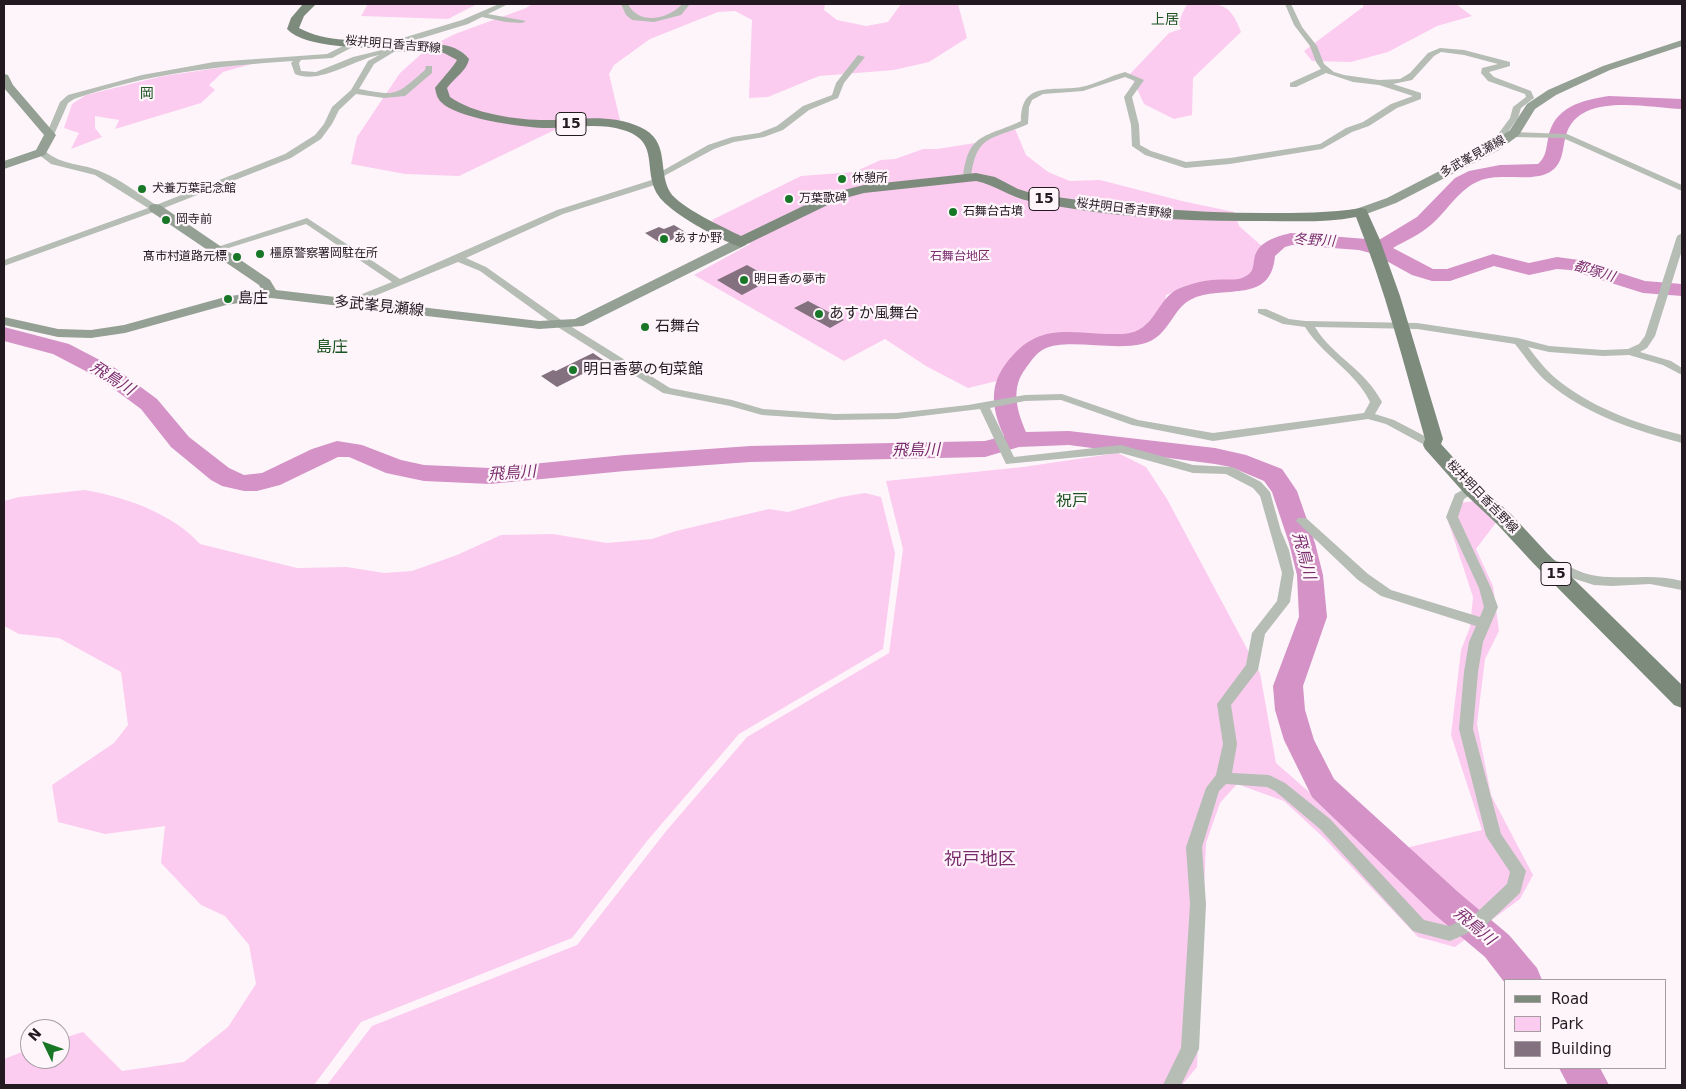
<!DOCTYPE html>
<html>
<head>
<meta charset="utf-8">
<style>
  body { margin:0 }
  #map { position:relative; width:1686px; height:1089px; overflow:hidden; background:#fef5fb; font-family:"DejaVu Sans",sans-serif }
  canvas { display:block }
  .frame { position:absolute; inset:0; border:5px solid #221a20; pointer-events:none }
  .legend { position:absolute; left:1504px; top:979px; width:162px; height:90px; box-sizing:border-box; background:#fef5fb; border:1px solid #a69da3; margin:0; padding:6px 9px; list-style:none; font-size:15px; color:#221a20 }
  .legend li { display:flex; align-items:center; gap:10px; height:25px }
  .legend b { width:25px; border:1px solid #a69da3 }
  .north { position:absolute; left:20px; top:1019px; width:50px; height:50px; box-sizing:border-box; background:#fef5fb; border:1px solid #a69da3; border-radius:50%; rotate:312deg; font-size:14px; font-weight:700; line-height:20px; text-align:center; color:#221a20 }
  .north::after { content:''; display:block; margin:auto; width:18px; height:22px; background:#177727; clip-path:polygon(50% 0,100% 100%,50% 72%,0 100%) }
</style>
</head>
<body>
<div id="map">
<canvas width="1686" height="1089"></canvas>
<div class="frame"></div>
<ul class="legend">
<li><b style="height:6px;background:#7d8b7d"></b>Road</li>
<li><b style="height:14px;background:#fbccef"></b>Park</li>
<li><b style="height:14px;background:#847180"></b>Building</li>
</ul>
<div class="north">N</div>
</div>
<script>
const c = document.querySelector('canvas').getContext('2d');
c.lineJoin = 'round';
function fillPath(path, color) {
  c.fillStyle = color;
  c.fill(path, 'evenodd');
}
function trace(path, color, width, dash) {
  c.strokeStyle = color;
  c.lineWidth = width;
  c.lineCap = dash ? 'butt' : 'round';
  c.setLineDash(dash || []);
  c.stroke(path);
}
function write(font, color, halo, rows, align = 'center') {
  c.font = font + ' "DejaVu Sans","Noto Sans JP",sans-serif';
  c.lineWidth = 4.5;
  c.setLineDash([]);
  c.textBaseline = 'middle';
  c.strokeStyle = halo;
  c.fillStyle = color;
  for (const [text, x, y, turn = 0] of rows) {
    c.save();
    c.translate(x, y);
    c.rotate((+turn || 0) * Math.PI / 180);
    c.textAlign = isNaN(turn) ? turn : align;
    if (halo) c.strokeText(text, 0, 0);
    c.fillText(text, 0, 0);
    c.restore();
  }
}
fillPath(new Path2D(`
  M368,4H477L448,19L361,16Z
  M532,4H825L824,10L837,20L866,26L888,22L901,4H958L967,38L929,62L894,70L819,76L768,97L749,98L752,20L735,11L718,12L650,39L614,65L609,74L620,120L567,124L459,176L405,174L351,164L357,137L400,73L429,47L455,34L526,8Z
  M1187,4C1219,4 1229,0 1241,32L1193,78L1192,115L1174,119L1144,104L1130,74L1169,33L1181,29L1178,22Z
  M1364,4H1456L1472,16L1437,26L1388,52L1351,62L1312,61L1304,51L1363,7Z
  M259,62L223,72L209,85L215,90L201,103L115,129L119,120L95,116V128L102,137L71,149L79,133L64,128L72,104L86,95L163,76Z
  M1015,129L1026,155L1048,172L1070,181L1100,180L1182,201L1234,212L1239,226L1263,247L1257,256L1256,274L1243,282L1217,283L1186,287L1166,295C1165,301 1164,308 1161,314C1134,367 1047,307 1008,362C1005,366 1003,374 1001,380L968,388L926,366L885,339L844,361L694,275L750,244L716,225L712,220L801,176L854,172L881,160L895,159L923,149H937L975,143Z
  M1118,453L1146,467L1167,499L1260,673L1276,763L1380,854L1482,830L1451,735L1461,650L1470,627L1473,597L1448,521L1451,504L1475,501L1498,520L1476,549L1493,586L1499,631L1485,659L1477,724L1491,795L1533,875L1520,899L1455,947L1418,937L1324,838L1284,801L1237,784L1220,803L1206,843L1197,1067L1182,1085H327L372,1026L577,945L667,830L747,737L889,653L903,549L886,481L1023,467Z
  M85,490C125,497 172,513 200,544L297,568L347,567L384,573L412,571L457,555L501,535L553,534L607,543L652,539L676,531L769,509L788,512L841,497L865,493L881,497L895,553L883,649L739,734L647,841L572,938L361,1022L314,1085H4V1059L30,1049V1059H60V1039L83,1032L122,1071L184,1062L228,1027L256,984L249,945L225,916L201,905L161,863L165,826L105,834L58,822L52,785L114,743L128,725L121,672L59,638L19,634L4,626V501L19,497Z`), '#fbccef');
fillPath(new Path2D(`
  M1609,96L1682,99V109C1648,108 1579,91 1566,135C1562,149 1564,163 1550,172C1531,183 1500,172 1479,181C1459,189 1448,210 1432,224C1421,234 1405,241 1393,248L1433,269H1447L1493,254L1529,263L1557,257L1579,260L1645,281L1682,284V296L1643,293L1570,270L1557,269L1529,275L1494,266L1450,281H1432L1412,275L1374,254L1359,250L1292,245L1285,247L1275,256C1271,304 1226,285 1194,298C1171,307 1171,337 1142,344C1113,351 1066,338 1044,349C1036,353 1031,361 1026,368C1010,388 1017,411 1026,432L1069,431L1215,448L1246,455L1282,469L1297,491L1315,543L1323,575L1327,617L1303,686L1305,710L1314,740L1334,779L1458,892L1509,935L1537,968L1542,980H1505V983L1485,957L1434,914L1312,797L1284,740L1275,710L1273,686L1299,617L1297,575L1289,543L1272,492L1264,481L1231,467L1215,464L1069,445L1019,447L985,457L750,462L625,471L490,484L424,481L386,473L349,457H338L280,485L257,491H244L222,486L211,480L171,447L141,409L99,378L53,354L4,341V327L69,344L115,368L157,399L189,437L229,468L244,475L262,473L312,449L337,441L362,445L401,460L424,465L490,468L625,455L750,446L985,441L1004,436C993,412 988,388 1005,365C1035,324 1062,332 1107,334C1118,334 1131,335 1140,329C1156,320 1160,299 1176,290C1186,285 1201,281 1212,280C1222,278 1237,282 1246,276C1256,271 1252,262 1256,253C1262,240 1279,236 1291,233L1379,240L1417,217L1455,178L1469,171L1500,165L1538,164C1546,157 1546,149 1548,139C1553,107 1582,100 1609,96Z
  M1559,1068H1600L1609,1085H1568Z`), '#d492c6');
fillPath(new Path2D(`
  M674,225L687,233L662,244L645,233L659,227L664,229Z
  M747,265L772,279L742,295L717,280Z
  M808,301L844,320L830,328L794,308Z
  M593,353L606,362L557,387L541,376L553,370L556,371Z`), '#847180');
fillPath(new Path2D(`
  M499,4H508L488,14L526,21L522,23L506,22L482,17L468,24L412,41L374,64L359,89C398,96 395,96 425,70L426,66H432V73L405,96L384,98L356,94L339,110L332,124L321,139L291,158L159,210L4,266V260L148,208L95,175L51,164L38,154V150H44C63,167 81,162 102,172C121,180 138,193 156,205L285,154L315,135L324,124L332,107L351,90L368,61L379,55C353,60 319,85 295,74L291,63L293,61C217,66 146,74 74,99L68,103L53,137H47L46,135L60,102L68,95L142,75L214,62L327,54L355,40L362,42L332,58L301,60L299,63L301,71L316,72L353,57L382,50L385,51L406,37L462,20Z
  M621,4H628C639,26 669,19 682,4H690L681,15L654,22L632,20L626,15Z
  M1285,4H1291L1302,27L1317,46L1324,64L1334,72L1344,75L1379,80L1400,79L1410,73L1428,53L1440,48L1464,50L1510,62V66L1489,72L1494,77L1531,91L1534,98L1521,108L1518,118L1504,137L1499,149H1493L1492,147L1496,137L1510,118L1513,107L1526,97L1525,94L1488,81L1481,73L1482,68L1498,64L1464,55L1441,52L1434,56L1412,80L1393,84L1421,93V99L1397,108L1369,126L1352,132L1322,149L1230,164L1185,168L1145,155L1132,146L1131,125L1124,97L1135,81L1125,77L1083,91L1043,94L1032,100L1029,107L1028,124C993,140 976,133 971,178L967,181L963,178C968,132 985,138 1021,121C1021,80 1052,92 1081,87C1096,84 1110,76 1125,72L1144,80L1132,97L1139,125L1140,145L1151,151L1186,162L1230,158L1320,144L1346,128L1363,122L1391,104L1413,96L1379,85L1353,82L1326,73L1296,87H1290V83L1321,69L1316,62L1310,46L1294,25Z
  M858,55L865,57L844,83L838,98L809,110L783,130L764,137L734,142L714,149L662,177L655,175L708,145L732,137L759,133L777,126L803,106L832,95L836,83Z
  M1513,132L1567,134L1682,185V191L1563,138L1510,137L1509,135Z
  M658,178L661,179V183L563,214L466,258L486,267L564,322L670,388L732,400L763,409L835,414L897,413L968,405L1025,395L1062,394L1138,420L1213,433L1364,413L1370,402C1355,371 1323,356 1305,327L1283,324L1258,313V309H1266L1289,319L1305,321L1417,323L1518,338L1549,346L1603,350L1628,349L1639,344L1645,336L1677,236L1682,233V250L1655,336L1647,348L1640,352L1671,361L1682,368V375L1663,365L1629,355L1603,356L1549,352L1528,347C1536,357 1544,368 1553,376C1589,407 1637,424 1682,435V443C1634,430 1585,414 1547,382C1534,371 1525,356 1515,344L1417,329L1315,327C1333,357 1364,368 1382,402L1375,414L1394,420L1436,442L1438,445L1436,448L1432,449L1386,424L1368,419L1213,441L1132,425L1061,400L1025,401L990,408L1014,457L1121,445L1193,465L1232,467L1261,482L1270,492L1281,531L1289,550L1294,573L1290,602L1265,634L1258,670L1231,705L1237,744L1232,773L1269,775L1285,783L1330,819L1424,920L1449,926L1474,915L1507,884L1510,872L1486,836L1459,729L1464,672L1469,642L1476,626L1381,596L1358,580L1296,521L1298,518H1306L1368,574L1391,590L1480,617L1484,607L1479,588L1446,517L1455,494L1468,487H1476L1478,490L1464,499L1458,517L1491,588L1498,607L1483,642L1478,672L1473,729L1501,834L1526,871L1520,893L1486,925L1450,941L1419,933L1413,931L1320,829L1275,791L1267,787L1226,784L1219,791L1202,847L1206,904L1199,1049L1181,1085H1163L1181,1048L1190,904L1186,847L1206,788L1216,775L1223,744L1217,704L1246,665L1252,633L1277,601L1282,573L1260,496L1253,488L1226,474L1193,473L1121,453L1006,464L980,409L897,419L835,420L762,415L730,406L663,393L556,326L480,271L458,262L350,306H342V302L392,282L306,224L219,251H213L211,249L307,218L400,279L557,210Z
  M1546,557C1564,562 1579,574 1597,576C1626,580 1653,573 1682,581V590L1650,584L1612,586L1594,585L1575,579L1542,564L1540,561L1542,558Z`), '#b5bdb5');
fillPath(new Path2D(`
  M1682,40V46L1610,70L1556,95L1535,109L1519,135L1499,150L1396,203L1361,216L1355,212L1356,209L1387,198L1490,145L1510,130L1527,104L1548,90L1603,66Z
  M4,74L8,75L13,85L56,135L45,155L4,169V161L36,150L44,135L4,88Z
  M155,204L160,205L270,280L276,290L539,321L575,319L736,239H746L748,242L746,245L583,326L539,329L271,298L226,305L125,333L91,338L58,337L4,325V317L58,329L91,330L124,325L225,297L262,291L259,285L150,211L149,208L150,205Z`), '#94a094');
fillPath(new Path2D(`
  M303,4H316L304,16L299,28C326,43 362,40 392,41L398,45L392,49C366,47 305,49 287,29L291,18Z
  M416,42C434,44 457,43 469,59C467,71 454,78 447,88L450,97C475,115 523,121 553,120C581,119 613,114 640,127C671,141 657,169 670,192C679,207 725,228 741,236L828,194L864,185L976,173L995,177L1018,189L1031,193C1109,206 1187,213 1266,213C1298,213 1330,213 1361,208L1366,209L1380,240L1400,296L1443,439L1441,444L1479,486L1511,514L1547,553L1682,685V708L1674,705L1533,563L1497,524L1465,494L1425,449L1423,445L1425,439C1404,364 1385,289 1356,217C1326,223 1295,221 1265,221C1186,222 1106,217 1029,201C1010,197 995,185 976,181L864,193L838,200L741,247C723,242 667,211 658,195C642,170 661,141 623,130C597,122 569,129 543,128C520,127 456,118 441,102C437,98 436,93 435,88C440,81 455,65 457,60L444,53L412,49L410,46L412,43Z`), '#7d8b7d');
trace(new Path2D(`
  M392,45L416,46`), '#7d8b7d', 12);
for (const [x, y, r, color] of [
  [842,179,5,"#177727"],
  [142,189,5,"#177727"],
  [789,199,5,"#177727"],
  [953,212,5,"#177727"],
  [166,220,5,"#177727"],
  [664,239,5,"#177727"],
  [260,254,5,"#177727"],
  [237,257,5,"#177727"],
  [744,280,5,"#177727"],
  [228,299,5,"#177727"],
  [819,314,5,"#177727"],
  [645,327,5,"#177727"],
  [573,370,5,"#177727"]
]) {
  const dot = new Path2D();
  dot.arc(x, y, r, 0, 2 * Math.PI);
  c.fillStyle = color;
  c.fill(dot);
  trace(dot, '#fef5fb', 2);
}
write('12px', '#221a20', '#fef5fb', [
  ["桜井明日香吉野線",393,45,5],
  ["多武峯見瀬線",1473,157,-29],
  ["桜井明日香吉野線",1124,209,7],
  ["桜井明日香吉野線",1482,497,46]
]);
write('12px', '#221a20', '#fef5fb', [
  ["休憩所",852,179],
  ["犬養万葉記念館",152,189],
  ["万葉歌碑",799,199],
  ["石舞台古墳",963,212],
  ["岡寺前",176,220],
  ["あすか野",674,239],
  ["橿原警察署岡駐在所",270,254],
  ["髙市村道路元標",227,257,"right"],
  ["明日香の夢市",754,280]
], 'left');
write('12px', '#7a2d6d', '#fef5fb', [
  ["石舞台地区",960,257]
]);
write('14px', '#1b5321', '#fef5fb', [
  ["上居",1165,20],
  ["岡",147,94]
]);
for (const [x, y, w] of [
  [571,124,30],
  [1044,199,30],
  [1556,574,30]
]) {
  const box = new Path2D();
  box.roundRect(x - w / 2, y - 11.5, w, 23, 4);
  c.fillStyle = '#fef5fb';
  c.fill(box);
  trace(box, '#221a20', 1);
}
write('bold 14px', '#221a20', null, [
  ["15",571,124],
  ["15",1044,199],
  ["15",1556,574]
]);
write('italic 14px', '#7a2d6d', '#fef5fb', [
  ["冬野川",1314,241,3],
  ["都塚川",1594,272,17]
]);
write('15px', '#221a20', '#fef5fb', [
  ["島庄",238,299],
  ["あすか風舞台",829,314],
  ["石舞台",655,327],
  ["明日香夢の旬菜館",583,370]
], 'left');
write('15px', '#221a20', '#fef5fb', [
  ["多武峯見瀬線",379,307,6]
]);
write('16px', '#1b5321', '#fef5fb', [
  ["島庄",332,348],
  ["祝戸",1072,502]
]);
write('italic 16px', '#7a2d6d', '#fef5fb', [
  ["飛鳥川",112,379,33],
  ["飛鳥川",916,451,-1],
  ["飛鳥川",512,474,-4],
  ["飛鳥川",1303,556,75],
  ["飛鳥川",1474,927,40]
]);
write('18px', '#7a2d6d', '#fef5fb', [
  ["祝戸地区",980,860]
]);
</script>
</body>
</html>
